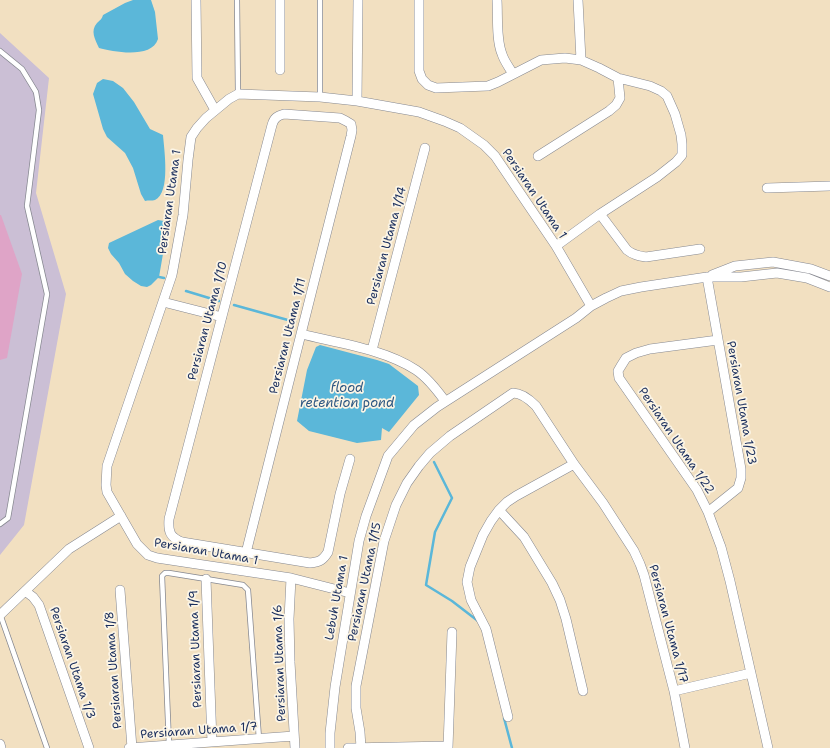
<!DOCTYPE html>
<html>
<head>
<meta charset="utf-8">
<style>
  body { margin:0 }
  canvas { display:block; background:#f2e0c1 }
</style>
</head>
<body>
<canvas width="830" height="748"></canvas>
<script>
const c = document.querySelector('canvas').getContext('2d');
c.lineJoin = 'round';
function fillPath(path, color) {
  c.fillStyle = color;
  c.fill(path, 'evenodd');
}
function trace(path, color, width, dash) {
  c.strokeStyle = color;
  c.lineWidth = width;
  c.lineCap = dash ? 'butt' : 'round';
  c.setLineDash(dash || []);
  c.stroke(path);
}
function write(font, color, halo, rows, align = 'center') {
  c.font = font + ' "Shantell Sans",sans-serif';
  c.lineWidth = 3.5;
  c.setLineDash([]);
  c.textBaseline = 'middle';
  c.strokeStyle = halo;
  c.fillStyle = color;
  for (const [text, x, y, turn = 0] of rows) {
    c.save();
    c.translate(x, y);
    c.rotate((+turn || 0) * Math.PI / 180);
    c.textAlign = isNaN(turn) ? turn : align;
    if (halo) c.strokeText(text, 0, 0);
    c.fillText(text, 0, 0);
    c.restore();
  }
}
fillPath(new Path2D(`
  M0,33L49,78L36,193L66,294L24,525L0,555Z`), '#cbbfd5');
fillPath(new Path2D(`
  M133,0H151L155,12L158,39C152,59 114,52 99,48C95,39 90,31 97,23C100,20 102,19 103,15L125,3Z
  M103,79L113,81L123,88L134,102L150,129L163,135C164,149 171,193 155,200C152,201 148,200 145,201L141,194L133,168L125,153L107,137L103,129L93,94L97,83Z
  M158,220L164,221L168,225L159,277L151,285L147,287L141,286L133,281L125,274L119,263L111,254L108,248L109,243Z
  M320,345L377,360L389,364L418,386L419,395L389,432L382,428L381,440L357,443L309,431L297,421L307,370L316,347Z`), '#5bb7d9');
trace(new Path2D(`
  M159,277L164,278
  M186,291L219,301
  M234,305L295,322
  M434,462L452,498L435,532L426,585L452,601L478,621
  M504,718L512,748`), '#5bb7d9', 2.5);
fillPath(new Path2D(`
  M0,215H1L22,274L7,358L0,360Z`), '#dfa4c7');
const service = new Path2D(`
  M237,0L238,94
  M320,0V97
  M0,51L22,69L36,92L39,110L27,206L47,294L8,518L0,524
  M0,614L47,748
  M169,745L162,576L165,573H169L243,585L248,590L259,739`);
const minor = new Path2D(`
  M196,0L197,78L215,110
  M280,0V70
  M419,0V71L422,79L428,85L436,88L488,86L498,82L541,60L565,58L581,60L599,68L618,78L650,86L661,91L667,96L675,114L681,135L682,144V155L676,162L657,177L600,214L556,246
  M497,0C498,16 496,40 502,54C504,61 509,67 513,74
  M578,0L581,60
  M357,101L358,0
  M538,156L609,111L616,105L620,98L618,78
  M767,188L830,186
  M600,214L627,250C633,255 639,256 646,257L700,249
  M712,275L735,266L773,262L811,269L830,276
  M707,277L741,469V478L738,488L708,512
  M163,302L222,317
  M301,334C338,343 384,349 416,370C428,378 437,390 445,401
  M718,340L650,349L636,353L626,358L621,366L618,371L619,378L697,490L708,512L721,547L730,581L768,748
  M372,350L425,148
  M499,510L524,537L552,583L560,600L566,619L583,691
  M246,553C280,414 316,275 351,136L352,130L351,124L346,121L340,118L284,114C277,116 274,118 272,125L169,519C168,532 170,537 182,542L310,563C320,562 323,560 328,552L340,494L350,459
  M291,578L289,619L290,662L295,748
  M206,579L212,742
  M120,590L132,748
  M25,591L33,597L39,605L89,748
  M350,593L291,578L190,563L157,558L148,555L137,544L107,492L106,485L107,466L172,275L183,215L188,160L191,137L197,128L206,118L229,99L238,94L320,97L357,101L419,112L444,121L460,128L484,145L495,156L556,246L591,306
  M0,615L69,549L121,516
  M674,691L751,673
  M508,717L486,629L471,600L467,582L470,567L483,535L491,521L499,510L507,502L516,496L574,464
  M0,744L1,748
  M129,748L294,736
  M330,748V733L335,687L359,541L366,516L388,456L414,425L437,407L576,318L591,306L606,298L621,291L641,287L707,277H741L777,273L807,278L830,287
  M348,748L448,746
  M361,748L360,732L356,708V686L384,541L396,505L407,483L419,466L430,453L450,436L513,393C522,393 530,400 536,406L574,464L603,503L634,551L640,564L644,575L674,691L685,748
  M448,748L452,632`);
trace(service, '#868890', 6);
trace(minor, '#868890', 10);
trace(service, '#fff', 4.5);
trace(minor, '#fff', 9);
write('12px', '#1b2f5e', '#fcf5e5', [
  ["Persiaran Utama 1",534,194,56],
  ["Persiaran Utama 1",170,202,-82],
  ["Persiaran Utama 1/14",387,246,-75],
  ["Persiaran Utama 1/10",208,321,-75],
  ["Persiaran Utama 1/11",288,336,-76],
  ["Persiaran Utama 1/23",741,403,80],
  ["Persiaran Utama 1/22",676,441,56],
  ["Persiaran Utama 1",206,552,10],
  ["Persiaran Utama 1/15",365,582,-78],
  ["Lebuh Utama 1",337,598,-80],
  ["Persiaran Utama 1/17",668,624,75],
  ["Persiaran Utama 1/9",196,649,-92],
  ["Persiaran Utama 1/3",72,663,71],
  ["Persiaran Utama 1/6",280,663,-92],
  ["Persiaran Utama 1/8",114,670,-94],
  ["Persiaran Utama 1/7",199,731,-4]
]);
write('italic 13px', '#2e5883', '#fcf5e5', [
  ["flood",347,389],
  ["retention pond",347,404]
]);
</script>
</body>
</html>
